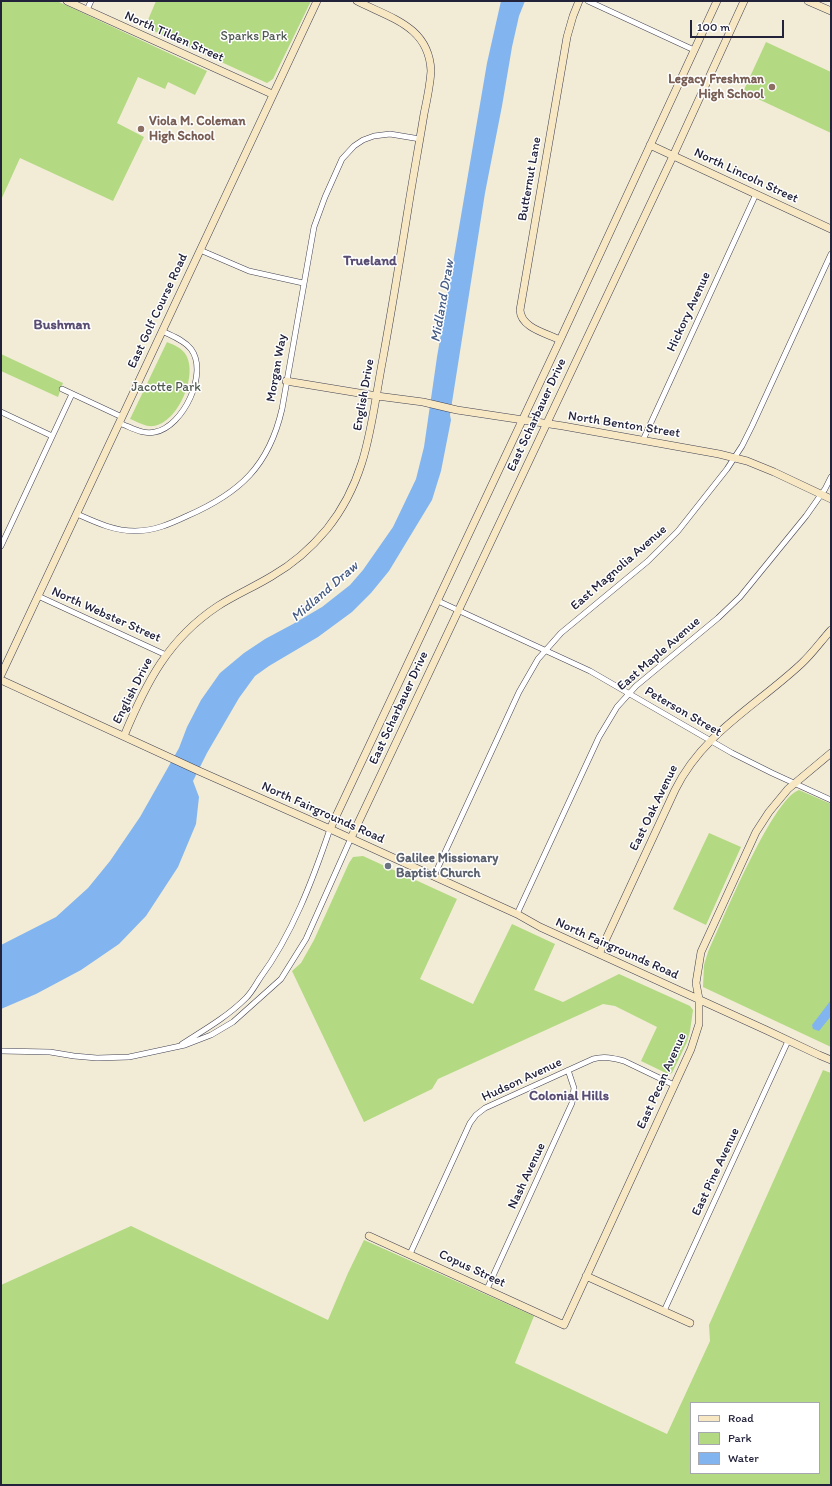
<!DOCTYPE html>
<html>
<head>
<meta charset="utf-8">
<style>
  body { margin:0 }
  #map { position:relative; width:832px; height:1486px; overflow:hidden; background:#f2ecd6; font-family:Itim,sans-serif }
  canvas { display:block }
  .frame { position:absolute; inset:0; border:2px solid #22223b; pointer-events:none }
  .legend { position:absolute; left:690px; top:1402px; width:130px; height:72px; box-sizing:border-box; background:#fff; border:1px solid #a7a7b1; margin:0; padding:5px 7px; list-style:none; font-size:12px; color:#22223b }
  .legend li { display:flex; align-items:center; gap:8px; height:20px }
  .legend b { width:20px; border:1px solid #a7a7b1 }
  .scale { position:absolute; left:690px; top:20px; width:94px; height:18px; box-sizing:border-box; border:2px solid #22223b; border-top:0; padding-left:5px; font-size:12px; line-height:14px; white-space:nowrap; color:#22223b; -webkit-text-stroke:3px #fff; paint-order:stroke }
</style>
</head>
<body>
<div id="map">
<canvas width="832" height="1486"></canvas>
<div class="frame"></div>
<ul class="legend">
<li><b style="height:5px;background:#f7e8c3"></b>Road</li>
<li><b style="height:11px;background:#b3d982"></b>Park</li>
<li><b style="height:11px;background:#82b5ef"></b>Water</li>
</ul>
<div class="scale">100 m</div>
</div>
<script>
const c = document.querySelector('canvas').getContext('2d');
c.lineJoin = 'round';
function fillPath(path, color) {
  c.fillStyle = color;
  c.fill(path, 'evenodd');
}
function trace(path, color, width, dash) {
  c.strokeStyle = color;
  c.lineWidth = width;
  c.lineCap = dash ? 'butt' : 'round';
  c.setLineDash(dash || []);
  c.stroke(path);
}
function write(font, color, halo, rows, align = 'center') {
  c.font = font + ' Itim,sans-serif';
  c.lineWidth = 3;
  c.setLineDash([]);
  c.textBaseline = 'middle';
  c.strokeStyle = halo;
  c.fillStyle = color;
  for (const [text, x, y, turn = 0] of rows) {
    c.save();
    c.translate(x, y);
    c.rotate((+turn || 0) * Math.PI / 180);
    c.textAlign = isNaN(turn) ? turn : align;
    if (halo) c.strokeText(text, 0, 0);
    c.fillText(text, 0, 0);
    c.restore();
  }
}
fillPath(new Path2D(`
  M1,1H57L207,71L195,95L168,82L165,89L138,77L117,123L144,137L113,201L20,158L1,200Z
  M156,1H311L273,79L267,83L145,27Z
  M766,42L831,72V133L743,92Z
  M167,342C174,345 182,348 186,355C198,376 178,422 154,426C145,427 138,422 130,419Z
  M1,354L63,383L58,397L1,371Z
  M799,790L831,804V1047L703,987L704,965L708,952C722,922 772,799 799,790Z
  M709,833L741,847L706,925L673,909Z
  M363,856L457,899L420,979L473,1004L512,924L555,944L534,990L563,1002L619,974L690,1006L693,1010L690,1031L687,1042L672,1073L668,1074L641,1061L657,1027L615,1006L603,1004L438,1079L432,1089L364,1122L292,971L301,963L314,940L349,863L353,857Z
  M823,1070L831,1073V1485H1V1285L131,1226L328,1320L348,1273L364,1240L534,1316L515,1363L667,1434L710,1341L709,1325ZM691,1403H819V1473H691Z`), '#b3d982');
fillPath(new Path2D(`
  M501,1H525L519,16L512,47L502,106L485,193L450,415L451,420L441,471L432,500L389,571L371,593L352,612L318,637L269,666L255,676L239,698L207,753L193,781L199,797L196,824L178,867L146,916L119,944L81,970L36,994L1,1009V945L56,917L88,888L110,861L140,817L179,748L187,727L201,700L220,673L244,653L265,639L293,624L322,607L350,585L363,570L393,527L416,479L424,447L437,357L487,63Z
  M831,1000V1016L819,1031L813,1029L812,1025Z`), '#82b5ef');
const street = new Path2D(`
  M588,1L694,50
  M87,10L91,1
  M200,250L249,271L303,283
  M62,389L122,417
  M1,412L52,436
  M119,423C131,427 142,435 155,432C183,427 209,373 191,349C184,340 172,336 162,331
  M643,440L756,194
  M77,514C95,522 114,531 135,531C154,531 170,524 187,516C240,493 269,466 282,409L314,227L325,197L342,159L354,146L363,140L374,136L390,134L420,139
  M1,546L72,394
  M38,596L166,655
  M438,601L590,671L732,753L772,773L831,800
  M434,876L519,692L538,659L561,633L648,561L678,531L727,469L742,446L752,426L831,254
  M517,914L599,737L617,707L636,686L718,618L740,597L806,516L825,489L831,477
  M182,1044C204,1030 227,1017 246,998C252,992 256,984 260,978C292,935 313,879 330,829
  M1,1051L50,1052L74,1056L97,1058L129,1057L185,1045L211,1035L233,1022L281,979L306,939L351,838
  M410,1254L470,1123L476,1115L485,1108L593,1059C604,1056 613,1058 624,1061L674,1085
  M487,1289L572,1103L574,1088L568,1070
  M664,1311L788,1041`);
const secondary = new Path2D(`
  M67,1L272,94
  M808,1L831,11
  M650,145L831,229
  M560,340C546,333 521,328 520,310L567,37L573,16L579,1
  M286,381L377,396L423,402L457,410L563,426L719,454L747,461L774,472L831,499
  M1,675L317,1
  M1,680L199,771L330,829L517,914L540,927L766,1030L819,1055L831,1060
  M124,736C146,683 168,639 218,606C235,595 254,587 272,576C293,564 312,547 327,529C369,477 371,420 383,358C392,308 400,259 408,209C413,177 419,145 424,114C427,100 430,86 431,71C429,26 390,18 357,1
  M330,829L560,340L717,1
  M351,838L673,156L744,1
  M599,954L675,790C703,733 756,706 801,664C812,654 821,641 831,630
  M369,1236L564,1325L691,1049L699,1024V999L696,983L701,952L756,832L769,812L788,789L831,753
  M586,1276L690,1323`);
trace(street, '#414052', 6);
trace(secondary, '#414052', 8);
trace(street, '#fff', 5);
trace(secondary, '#f7e8c3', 7);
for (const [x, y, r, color] of [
  [772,87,4,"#8d6e63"],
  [141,129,4,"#8d6e63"],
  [388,866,4,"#6b7280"]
]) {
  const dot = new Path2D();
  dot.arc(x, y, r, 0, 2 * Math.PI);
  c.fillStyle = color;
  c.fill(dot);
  trace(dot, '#fff', 1.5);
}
write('13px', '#22223b', '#fff', [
  ["North Tilden Street",174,37,24],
  ["North Lincoln Street",746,176,25],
  ["Butternut Lane",530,179,-80],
  ["East Golf Course Road",158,311,-65],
  ["Hickory Avenue",689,312,-65],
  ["Morgan Way",277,368,-80],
  ["English Drive",364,395,-80],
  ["East Scharbauer Drive",537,415,-65],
  ["North Benton Street",624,425,9],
  ["East Magnolia Avenue",619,568,-41],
  ["North Webster Street",106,615,24],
  ["East Maple Avenue",659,654,-41],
  ["English Drive",133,691,-63],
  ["East Scharbauer Drive",399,708,-65],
  ["Peterson Street",683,712,30],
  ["East Oak Avenue",654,808,-64],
  ["North Fairgrounds Road",323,813,24],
  ["North Fairgrounds Road",617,949,24],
  ["Hudson Avenue",522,1080,-25],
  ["East Pecan Avenue",662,1081,-66],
  ["East Pine Avenue",716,1172,-65],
  ["Nash Avenue",527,1176,-65],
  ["Copus Street",472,1269,25]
]);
write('13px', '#4e5950', '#fff', [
  ["Sparks Park",254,37],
  ["Jacotte Park",166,388]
]);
write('bold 13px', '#785e54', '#fff', [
  ["Legacy Freshman",764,80],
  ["High School",764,95],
  ["Viola M. Coleman",149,122,"left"],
  ["High School",149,137,"left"]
], 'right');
write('bold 13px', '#5b616d', '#fff', [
  ["Galilee Missionary",396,859],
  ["Baptist Church",396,874]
], 'left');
write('bold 14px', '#594d73', '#fff', [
  ["Trueland",370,261],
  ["Bushman",62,325],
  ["Colonial Hills",569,1096]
]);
write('italic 14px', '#485d83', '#fff', [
  ["Midland Draw",443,301,-80],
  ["Midland Draw",325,592,-41]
]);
</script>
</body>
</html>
